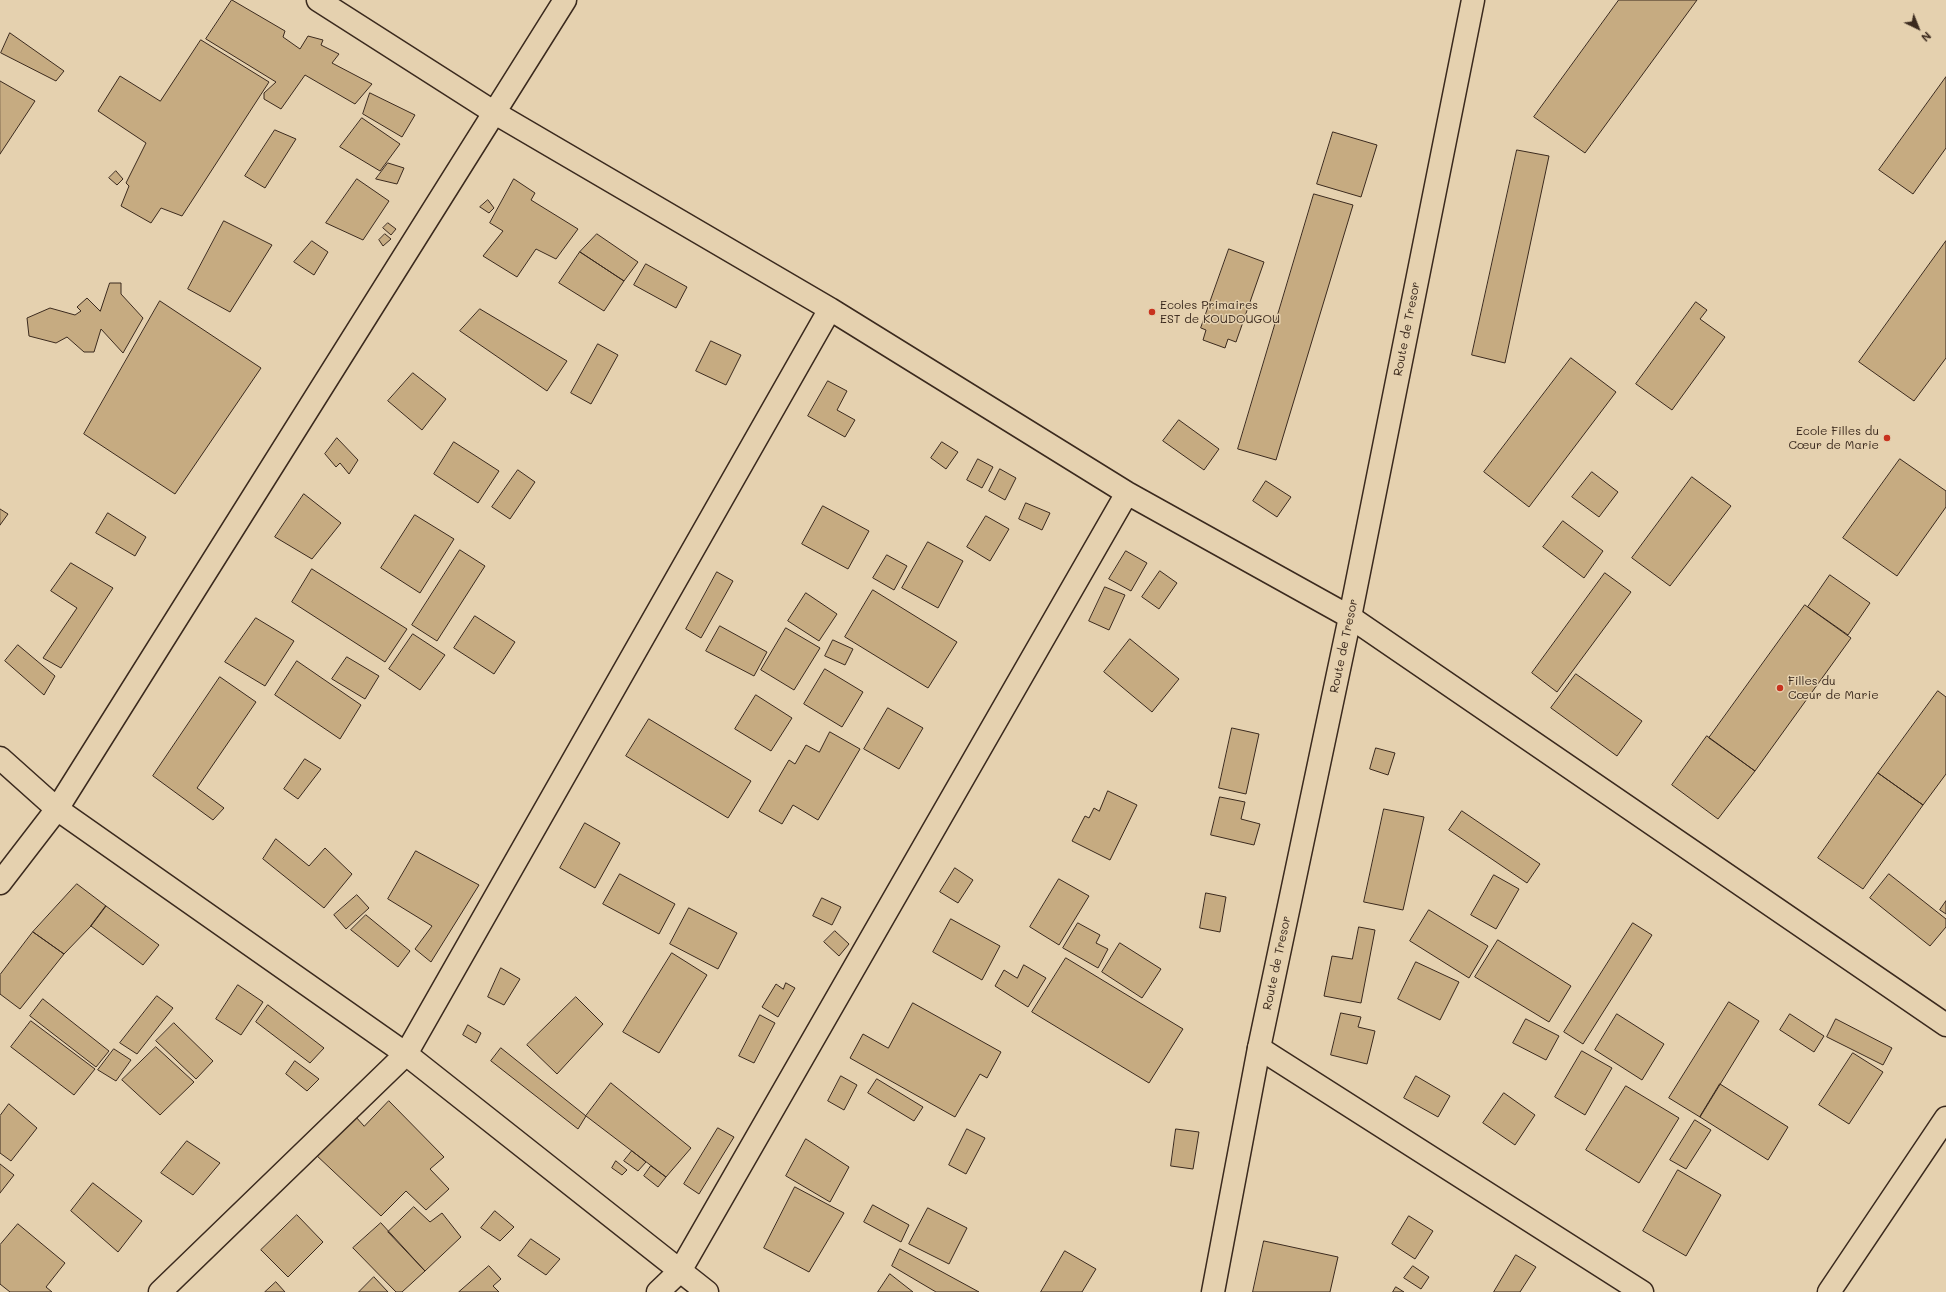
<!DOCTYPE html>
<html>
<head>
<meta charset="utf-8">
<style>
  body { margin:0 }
  #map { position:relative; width:1946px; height:1292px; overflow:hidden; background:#e5d1af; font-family:Mali,sans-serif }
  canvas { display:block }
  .north { position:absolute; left:1898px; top:8px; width:40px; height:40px; -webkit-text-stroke:3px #e5d1af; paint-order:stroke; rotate:137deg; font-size:11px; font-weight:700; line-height:16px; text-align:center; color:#3b2a1e }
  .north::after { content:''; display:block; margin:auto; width:14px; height:18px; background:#3b2a1e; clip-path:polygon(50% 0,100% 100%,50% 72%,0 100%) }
</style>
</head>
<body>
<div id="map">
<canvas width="1946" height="1292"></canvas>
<div class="north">N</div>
</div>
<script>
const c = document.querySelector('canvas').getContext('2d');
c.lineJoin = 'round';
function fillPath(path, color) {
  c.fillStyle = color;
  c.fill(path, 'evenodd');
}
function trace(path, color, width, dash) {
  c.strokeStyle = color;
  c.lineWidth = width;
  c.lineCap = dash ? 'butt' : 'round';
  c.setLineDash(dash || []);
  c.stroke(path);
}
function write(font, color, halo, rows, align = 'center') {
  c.font = font + ' Mali,sans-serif';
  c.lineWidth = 3;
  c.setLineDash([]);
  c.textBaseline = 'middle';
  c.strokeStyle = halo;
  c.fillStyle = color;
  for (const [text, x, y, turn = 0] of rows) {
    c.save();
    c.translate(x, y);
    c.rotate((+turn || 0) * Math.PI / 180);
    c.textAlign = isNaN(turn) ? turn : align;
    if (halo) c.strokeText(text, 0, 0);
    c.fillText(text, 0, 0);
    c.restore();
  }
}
const building = new Path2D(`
  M232,0L285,31L283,37L300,49L308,36L323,40L321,45L339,54L332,63L372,84L355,104L305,75L281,109L264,99V93L276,82L206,39Z
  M1619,0H1697L1585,153L1534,117Z
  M10,33L64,71L56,81L1,53Z
  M201,40L269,82L182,216L161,208L151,223L121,206L129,186L126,183L146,143L98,111L120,76L160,101Z
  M1946,77V148L1913,194L1879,170Z
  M0,81L35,101L0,154Z
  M370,93L415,115L402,137L363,114Z
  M362,118L400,144L380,171L340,147Z
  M275,130L296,139L265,188L245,176Z
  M1333,132L1377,145L1361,197L1317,184Z
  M1517,150L1549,156L1505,363L1472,355Z
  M388,163L404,168L397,184L376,179Z
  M116,171L123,179L117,185L109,178Z
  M357,179L389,201L363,240L326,223Z
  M514,179L535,193L531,200L578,229L556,259L536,249L517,277L483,256L503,231L490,223Z
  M1314,194L1353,205L1276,460L1238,449Z
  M488,200L494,208L489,213L480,207Z
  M224,221L272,245L230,312L188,289Z
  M388,223L396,229L391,235L383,228Z
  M385,234L391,239L383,246L379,240Z
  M597,234L638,262L624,281L580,252Z
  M312,241L328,252L314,275L294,262Z
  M1946,241V358L1914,401L1859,362Z
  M1229,249L1264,262L1236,342L1228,339L1225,348L1203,340L1206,330L1201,328Z
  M580,252L624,281L604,311L559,283Z
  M646,264L687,287L676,308L634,285Z
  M110,283H121V294L143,318L123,353L101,329L94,352H84L67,337L56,343L29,336L27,318L50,308L75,315L81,311L77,307L87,298L100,311Z
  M160,301L261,368L175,494L84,434Z
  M1696,302L1707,310L1700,319L1725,337L1672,410L1636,384Z
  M480,309L567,361L547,391L460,331Z
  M711,341L741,355L726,385L696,371Z
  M598,344L618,355L591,404L571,393Z
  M1571,358L1616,392L1529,507L1484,472Z
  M413,373L446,399L422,430L388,401Z
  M828,381L847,391L837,410L855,420L845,437L808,416Z
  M1179,420L1219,449L1204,470L1163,441Z
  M337,438L358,460L349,474L340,463L336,467L325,454Z
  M454,442L499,471L478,503L434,474Z
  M942,442L958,452L946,469L931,458Z
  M978,459L993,467L982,488L967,480Z
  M1900,459L1946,491V507L1897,576L1843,538Z
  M1000,469L1016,478L1005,500L989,491Z
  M518,470L535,482L510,519L492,507Z
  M1592,472L1618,492L1599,517L1572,497Z
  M1692,477L1731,506L1670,586L1632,558Z
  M1266,481L1291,497L1277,517L1253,501Z
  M304,494L341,523L312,559L275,537Z
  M1026,503L1050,513L1042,530L1019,519Z
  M823,506L869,531L848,569L802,544Z
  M0,509L8,514L0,525Z
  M108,513L146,537L135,556L96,533Z
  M415,515L454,539L420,593L381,568Z
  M986,516L1009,529L990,561L967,547Z
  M1563,521L1603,551L1584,578L1543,547Z
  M928,542L963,561L938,608L902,588Z
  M460,550L485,566L437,641L412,625Z
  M1126,551L1147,563L1131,591L1109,579Z
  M887,555L907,566L894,590L873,578Z
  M71,563L113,588L61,668L43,658L77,608L51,591Z
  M312,569L407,629L385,662L292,602Z
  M1160,571L1177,583L1159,609L1142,597Z
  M717,572L733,581L701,638L686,629Z
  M1605,573L1631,592L1557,692L1532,673Z
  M1830,575L1870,603L1848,635L1808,607Z
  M1105,587L1125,595L1109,630L1089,621Z
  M873,590L957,642L928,688L845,637Z
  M806,593L837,614L819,641L788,621Z
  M1805,605L1851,638L1755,771L1709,738Z
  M475,616L515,642L494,674L454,648Z
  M256,618L294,641L265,686L225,662Z
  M720,626L767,652L754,676L706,651Z
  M786,628L820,648L794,690L761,670Z
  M413,634L445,655L420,690L389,669Z
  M1130,639L1179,679L1152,712L1104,672Z
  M833,640L853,649L845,665L825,656Z
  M18,645L55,676L44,695L5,661Z
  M347,657L379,676L365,699L332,679Z
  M297,661L361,705L340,739L275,695Z
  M825,669L863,692L842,727L804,704Z
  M1576,674L1642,721L1617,756L1551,708Z
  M220,677L256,702L197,788L224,808L213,820L153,776Z
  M1938,691L1946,697V774L1923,805L1878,773Z
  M756,695L792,718L771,751L735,729Z
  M888,708L923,728L899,769L864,749Z
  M649,719L751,781L728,818L626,756Z
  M1232,728L1259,734L1246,794L1219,788Z
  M830,732L860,749L818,820L793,805L782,824L759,811L789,760L795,764L806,745L819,752Z
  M1707,736L1755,771L1718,819L1672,785Z
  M1376,748L1395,753L1388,775L1370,769Z
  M305,759L321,769L298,799L284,789Z
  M1878,773L1923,805L1863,889L1818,858Z
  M1108,791L1137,805L1110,860L1072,841L1085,816L1089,818L1094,808L1099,811Z
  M1220,797L1245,802L1241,819L1260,824L1254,845L1211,835Z
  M1384,809L1424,817L1403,910L1364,902Z
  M1462,811L1540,864L1527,883L1449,830Z
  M585,823L620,843L595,888L560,868Z
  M276,839L309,866L325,848L352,874L324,908L263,859Z
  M416,851L479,885L431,962L415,949L432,926L388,899Z
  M955,868L973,880L958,903L940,892Z
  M620,874L675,904L659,934L603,904Z
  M1889,874L1946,919V927L1930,946L1870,898Z
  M1494,875L1519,889L1496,929L1471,915Z
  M1059,879L1089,896L1059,945L1030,927Z
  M77,884L106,906L91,926L64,954L33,932Z
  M1206,893L1226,897L1220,932L1200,928Z
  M357,895L369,908L346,929L334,915Z
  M822,898L841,907L832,925L813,916Z
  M1946,901V914L1940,910Z
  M106,906L159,945L143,965L91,926Z
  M689,908L737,933L718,969L670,944Z
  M1429,910L1488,946L1469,978L1410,941Z
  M366,915L410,951L398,967L351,930Z
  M951,919L1000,946L982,980L933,952Z
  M1078,923L1100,935L1096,943L1108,949L1098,968L1063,948Z
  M1633,923L1652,935L1583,1044L1564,1032Z
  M1359,927L1375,930L1361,1003L1324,996L1332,956L1352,959Z
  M835,931L849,944L839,956L824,942Z
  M33,932L64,954L20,1009L0,994V975Z
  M1498,940L1571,986L1549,1022L1475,977Z
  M1120,943L1161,969L1142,998L1102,972Z
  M672,953L707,975L659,1053L623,1032Z
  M1066,958L1183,1029L1149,1083L1032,1012Z
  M1416,962L1459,982L1440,1020L1398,999Z
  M1024,965L1046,978L1028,1007L995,986L1004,970L1017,978Z
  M501,968L520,979L504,1005L488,997Z
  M786,983L795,988L778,1017L762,1007L776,984L783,989Z
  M238,985L263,1002L241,1035L216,1019Z
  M157,996L173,1008L137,1054L120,1043Z
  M576,997L603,1024L557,1074L527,1045Z
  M43,999L109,1051L96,1067L30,1016Z
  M1729,1002L1759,1021L1700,1117L1669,1098Z
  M913,1003L1001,1052L987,1078L980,1074L955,1117L850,1058L863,1034L888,1048Z
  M268,1005L324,1048L310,1063L256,1022Z
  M1341,1013L1361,1017L1358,1027L1375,1031L1367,1064L1331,1055Z
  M1617,1014L1664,1044L1642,1080L1595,1050Z
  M1790,1014L1824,1036L1814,1052L1780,1030Z
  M760,1015L775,1023L754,1063L739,1056Z
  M1526,1019L1559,1036L1546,1060L1513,1043Z
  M1836,1019L1892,1048L1883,1065L1827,1037Z
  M31,1021L95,1069L74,1095L11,1047Z
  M174,1023L213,1061L196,1079L156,1041Z
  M468,1025L481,1033L476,1043L463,1035Z
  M156,1047L194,1082L160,1115L122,1080Z
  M501,1048L586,1116L578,1129L491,1061Z
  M114,1049L131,1060L116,1081L98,1070Z
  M1582,1051L1612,1068L1585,1115L1555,1097Z
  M1853,1053L1883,1072L1849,1124L1819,1105Z
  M295,1061L319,1079L307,1091L286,1074Z
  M841,1076L857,1085L844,1110L828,1101Z
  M1416,1076L1450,1096L1438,1117L1404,1098Z
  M877,1079L923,1107L914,1121L868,1093Z
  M611,1083L691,1148L666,1177L586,1116Z
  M1720,1084L1788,1127L1768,1160L1700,1117Z
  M1626,1086L1679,1118L1639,1183L1586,1150Z
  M1504,1093L1535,1115L1515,1145L1483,1123Z
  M389,1101L444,1157L430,1169L449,1189L426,1210L406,1191L381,1216L315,1154L355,1116L364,1126Z
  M9,1104L37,1128L11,1161L0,1153V1116Z
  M1695,1120L1711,1130L1686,1169L1670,1160Z
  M718,1128L734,1137L699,1194L684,1184Z
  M967,1129L985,1138L966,1174L949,1165Z
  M1176,1129L1199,1132L1193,1169L1171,1166Z
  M806,1139L849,1167L830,1202L786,1176Z
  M187,1141L220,1163L193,1195L161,1173Z
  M632,1151L646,1162L638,1171L624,1161Z
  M616,1161L627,1170L622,1175L612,1168Z
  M0,1164L14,1175L0,1193Z
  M651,1166L666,1177L658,1187L644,1176Z
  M1678,1170L1721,1195L1686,1256L1643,1231Z
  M93,1183L142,1221L118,1252L71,1211Z
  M795,1187L844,1213L809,1272L764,1248Z
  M873,1205L909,1225L901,1242L864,1222Z
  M414,1207L430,1222L442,1213L461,1237L425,1271L388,1232Z
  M928,1208L967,1228L949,1264L909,1244Z
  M495,1211L514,1227L500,1241L481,1228Z
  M297,1215L323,1242L288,1277L261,1250Z
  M1409,1216L1433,1231L1415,1259L1392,1244Z
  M381,1223L425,1271L402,1292H396L353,1248Z
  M18,1224L65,1263L46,1287L52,1292H10L0,1284V1245Z
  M531,1239L560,1259L546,1275L518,1256Z
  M1264,1241L1338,1257L1330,1292H1253Z
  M900,1249L979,1292H936L892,1266Z
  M1065,1251L1096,1269L1082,1292H1041Z
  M1516,1255L1536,1267L1520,1292H1494Z
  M489,1266L501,1279L493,1286L499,1292H459Z
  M1413,1266L1429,1277L1421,1289L1404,1278Z
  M890,1274L913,1292H878Z
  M374,1277L388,1292H359Z
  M276,1282L285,1292H265Z
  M1396,1287L1404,1292H1393Z`);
fillPath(building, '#c6ab81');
trace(building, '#3b2a1e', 1);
const street = new Path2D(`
  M318,0L495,113L830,309L1127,493L1350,617L1946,1025
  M0,758L57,809L406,1054L707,1292
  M0,883L57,809L565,0
  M1259,1048L1642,1292
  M160,1292L406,1054L830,309
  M658,1292L680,1271L1127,493
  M1829,1292L1946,1118`);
const secondary = new Path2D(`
  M1213,1292L1259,1048L1350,617L1473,0`);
trace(street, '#3b2a1e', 25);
trace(secondary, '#3b2a1e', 25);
trace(street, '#e5d1af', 22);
trace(secondary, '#e5d1af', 22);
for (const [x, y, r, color] of [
  [1152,312,4,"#c8321e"],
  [1887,438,4,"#c8321e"],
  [1780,688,4,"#c8321e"]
]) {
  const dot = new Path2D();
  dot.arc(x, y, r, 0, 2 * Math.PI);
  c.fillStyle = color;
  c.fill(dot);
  trace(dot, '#e5d1af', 1.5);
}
write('12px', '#3b2a1e', '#e5d1af', [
  ["Ecoles Primaires",1160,305],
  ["EST de KOUDOUGOU",1160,319],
  ["Ecole Filles du",1879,431,"right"],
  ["Cœur de Marie",1879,445,"right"],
  ["Filles du",1788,681],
  ["Cœur de Marie",1788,695]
], 'left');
write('12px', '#3b2a1e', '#e5d1af', [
  ["Route de Tresor",1407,329,-79],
  ["Route de Tresor",1344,646,-78],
  ["Route de Tresor",1277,963,-78]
]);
</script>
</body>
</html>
